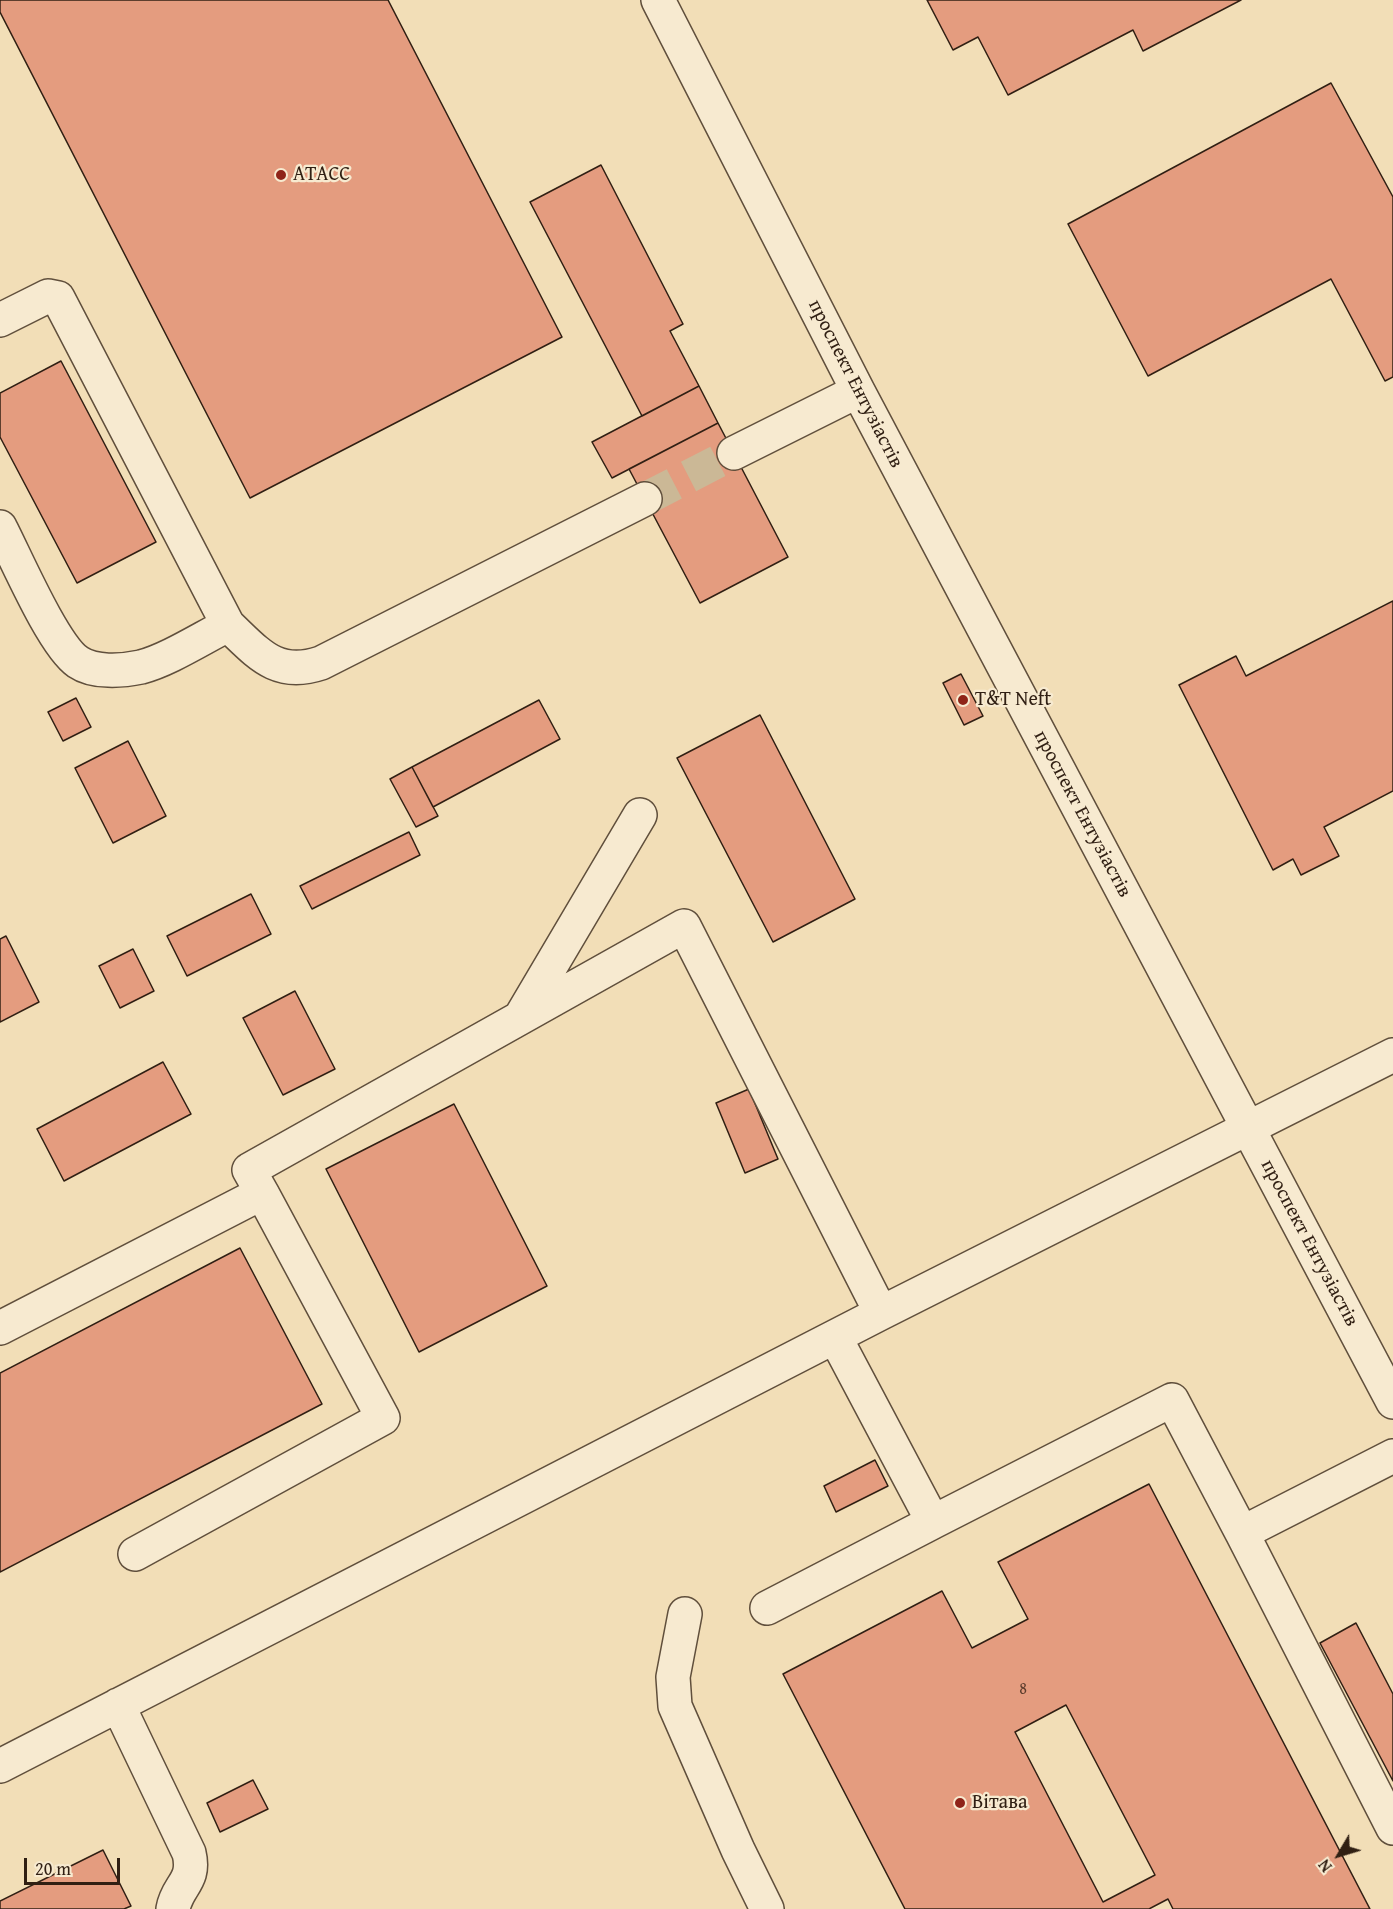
<!DOCTYPE html>
<html>
<head>
<meta charset="utf-8">
<style>
  body { margin:0 }
  #map { position:relative; width:1393px; height:1909px; overflow:hidden; background:#f2deb7; font-family:"Gentium Book Plus",serif }
  canvas { display:block }
  .north { position:absolute; left:1309px; top:1825px; width:60px; height:60px; -webkit-text-stroke:4px #f7ead0; paint-order:stroke; rotate:232deg; font-size:16px; font-weight:700; line-height:24px; text-align:center; color:#301f13 }
  .north::after { content:''; display:block; margin:auto; width:21px; height:27px; background:#301f13; clip-path:polygon(50% 0,100% 100%,50% 72%,0 100%) }
  .scale { position:absolute; left:24px; top:1858px; width:96px; height:27px; box-sizing:border-box; border:3px solid #301f13; border-top:0; padding-left:8px; font-size:18px; line-height:21px; white-space:nowrap; color:#301f13; -webkit-text-stroke:4px #f7ead0; paint-order:stroke }
</style>
</head>
<body>
<div id="map">
<canvas width="1393" height="1909"></canvas>
<div class="north">N</div>
<div class="scale">20 m</div>
</div>
<script>
const c = document.querySelector('canvas').getContext('2d');
c.lineJoin = 'round';
function fillPath(path, color) {
  c.fillStyle = color;
  c.fill(path, 'evenodd');
}
function trace(path, color, width, dash) {
  c.strokeStyle = color;
  c.lineWidth = width;
  c.lineCap = dash ? 'butt' : 'round';
  c.setLineDash(dash || []);
  c.stroke(path);
}
function write(font, color, halo, rows, align = 'center') {
  c.font = font + ' "Gentium Book Plus",serif';
  c.lineWidth = 4.5;
  c.setLineDash([]);
  c.textBaseline = 'middle';
  c.strokeStyle = halo;
  c.fillStyle = color;
  for (const [text, x, y, turn = 0] of rows) {
    c.save();
    c.translate(x, y);
    c.rotate((+turn || 0) * Math.PI / 180);
    c.textAlign = isNaN(turn) ? turn : align;
    if (halo) c.strokeText(text, 0, 0);
    c.fillText(text, 0, 0);
    c.restore();
  }
}
const building = new Path2D(`
  M0,0H388L562,337L250,498L0,12Z
  M927,0H1241L1143,51L1133,30L1008,95L978,37L953,50Z
  M1331,83L1393,197V377L1385,381L1331,279L1148,376L1068,224Z
  M601,165L683,324L670,331L699,386L642,416L530,202Z
  M61,361L156,542L77,583L0,437V393Z
  M699,386L718,423L612,478L592,442Z
  M718,423L788,557L700,603L629,469Z
  M1393,601V791L1324,827L1339,856L1301,875L1293,859L1273,870L1179,685L1236,656L1246,676Z
  M961,674L983,716L964,725L943,683Z
  M76,698L91,727L63,741L48,712Z
  M539,700L560,739L433,807L412,767Z
  M760,715L855,899L773,942L677,758Z
  M128,741L166,816L113,843L75,768Z
  M412,767L438,816L416,827L390,779Z
  M409,832L420,855L312,909L300,886Z
  M251,894L271,934L187,976L167,936Z
  M6,936L39,1002L0,1022V939Z
  M133,949L154,991L120,1008L99,966Z
  M295,991L335,1069L283,1095L243,1018Z
  M163,1062L191,1114L64,1181L37,1129Z
  M749,1089L778,1159L745,1173L716,1103Z
  M454,1104L547,1286L419,1352L326,1169Z
  M240,1248L322,1404L0,1572V1373Z
  M875,1460L888,1486L836,1512L824,1486Z
  M1149,1484L1370,1909H1173L1168,1899L1149,1909H905L783,1674L942,1591L972,1648L1028,1619L998,1562ZM1066,1705L1155,1875L1103,1902L1015,1732Z
  M1356,1623L1393,1694V1781L1320,1643Z
  M253,1780L268,1809L220,1832L207,1803Z
  M103,1850L131,1906L124,1909H0V1901Z`);
fillPath(building, '#e49c7f');
trace(building, '#301f13', 1.5);
trace(new Path2D(`
  M645,499L734,453`), '#cbb896', 33, [33, 16]);
const minor = new Path2D(`
  M658,0L858,391L1393,1402
  M0,320L48,296L58,298L228,625C258,653 276,678 321,663L645,499
  M734,453L858,391
  M0,527C16,558 53,645 78,662C94,673 122,671 141,667C168,660 202,638 228,625
  M520,1018L640,815
  M0,1328L262,1193L249,1170L684,926L881,1313
  M835,1337L933,1522L1172,1400L1242,1533
  M1393,1456L1242,1533L1393,1828
  M135,1554L383,1418L262,1193
  M767,1608L933,1522
  M685,1614L673,1677L675,1706L738,1850L767,1909
  M118,1705L189,1853C196,1882 177,1885 173,1909
  M0,1766L881,1313L1393,1055`);
trace(minor, '#604f3c', 36);
trace(minor, '#f7ead0', 33);
for (const [x, y, r, color] of [
  [281,175,6,"#8f2418"],
  [963,700,6,"#8f2418"],
  [960,1803,6,"#8f2418"]
]) {
  const dot = new Path2D();
  dot.arc(x, y, r, 0, 2 * Math.PI);
  c.fillStyle = color;
  c.fill(dot);
  trace(dot, '#f7ead0', 2);
}
write('16px', '#5d3e2e', null, [
  ["8",1023,1690]
]);
write('20px', '#301f13', '#f7ead0', [
  ["АТАСС",293,175],
  ["T&T Neft",975,700],
  ["Вітава",972,1803]
], 'left');
write('20px', '#301f13', '#f7ead0', [
  ["проспект Ентузіастів",855,384,63],
  ["проспект Ентузіастів",1082,814,62],
  ["проспект Ентузіастів",1309,1243,62]
]);
</script>
</body>
</html>
